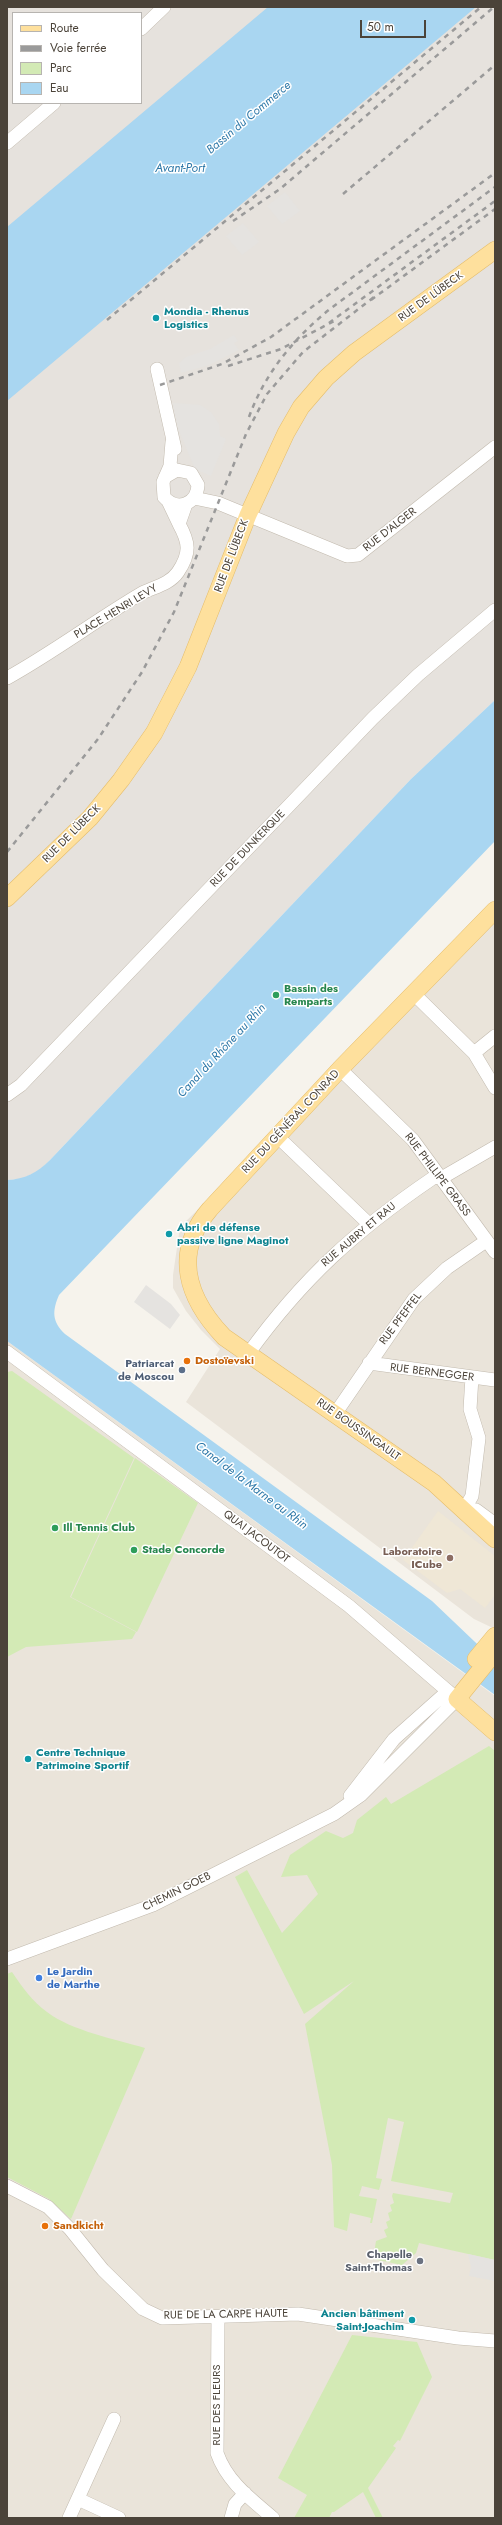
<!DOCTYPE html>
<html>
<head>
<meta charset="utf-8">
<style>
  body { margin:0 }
  #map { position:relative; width:502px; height:2525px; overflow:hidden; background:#f6f3ec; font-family:Jost,sans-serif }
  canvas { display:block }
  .frame { position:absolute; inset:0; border:8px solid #4b4339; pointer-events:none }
  .legend { position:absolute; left:12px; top:12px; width:130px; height:92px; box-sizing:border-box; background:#fff; border:1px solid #b7b4b0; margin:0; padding:5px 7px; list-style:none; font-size:12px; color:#4b4339 }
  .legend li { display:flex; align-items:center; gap:8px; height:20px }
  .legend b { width:20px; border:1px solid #b7b4b0 }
  .scale { position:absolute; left:360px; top:20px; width:66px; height:18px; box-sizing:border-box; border:2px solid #4b4339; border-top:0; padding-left:5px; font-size:12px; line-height:14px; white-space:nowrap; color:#4b4339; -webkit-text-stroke:3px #fff; paint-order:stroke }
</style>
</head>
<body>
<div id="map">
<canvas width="502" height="2525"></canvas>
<div class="frame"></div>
<ul class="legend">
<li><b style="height:5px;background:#fee09d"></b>Route</li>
<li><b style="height:5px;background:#9a9a9a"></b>Voie ferrée</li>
<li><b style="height:11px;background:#d3eab5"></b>Parc</li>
<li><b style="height:11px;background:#a9d6f1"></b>Eau</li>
</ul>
<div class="scale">50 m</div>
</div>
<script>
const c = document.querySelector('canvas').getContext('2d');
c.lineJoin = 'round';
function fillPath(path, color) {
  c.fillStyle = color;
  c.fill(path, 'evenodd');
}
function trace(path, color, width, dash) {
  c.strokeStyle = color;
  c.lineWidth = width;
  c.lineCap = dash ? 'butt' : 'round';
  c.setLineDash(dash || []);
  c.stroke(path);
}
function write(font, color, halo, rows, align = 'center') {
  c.font = font + ' Jost,sans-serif';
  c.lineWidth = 3;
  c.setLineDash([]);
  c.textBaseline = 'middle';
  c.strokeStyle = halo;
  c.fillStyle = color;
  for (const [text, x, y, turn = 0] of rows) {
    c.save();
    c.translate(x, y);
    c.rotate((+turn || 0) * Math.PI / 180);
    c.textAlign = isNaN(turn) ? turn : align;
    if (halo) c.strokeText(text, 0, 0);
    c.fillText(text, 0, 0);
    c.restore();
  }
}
fillPath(new Path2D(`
  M495,918V1629L474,1619L186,1402L220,1349L201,1330L186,1311L173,1288V1275L180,1227Z
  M7,1341L495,1696V2518H7Z`), '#eae4da');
fillPath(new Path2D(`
  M7,7H495V700L411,779L50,1160L39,1171L21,1179L7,1180ZM13,13H141V103H13Z`), '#e6e2dd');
fillPath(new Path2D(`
  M438,1511L495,1556V1595L485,1608L460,1589L447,1593L403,1560Z`), '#efe7d6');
fillPath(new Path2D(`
  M12,1371L134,1458L70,1597L136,1632L132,1639L26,1647L7,1657V1372Z
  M135,1458L198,1503L137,1632L71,1597Z
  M489,1746L495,1751V2260L419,2243L416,2253L402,2265L373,2259L376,2241L387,2237L384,2230L388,2228L386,2222L390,2220L388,2213L392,2211L390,2205L394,2203L392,2196L393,2193L450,2203L453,2193L391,2181L404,2122L388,2118L376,2178L382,2179L379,2190L362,2186L359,2196L377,2199L372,2223H370L371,2218L350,2213L347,2231L334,2227L332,2165L305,2024L354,1981L304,2014L235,1877L247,1870L282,1933L318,1894L307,1875L281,1877L290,1855L326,1831L343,1838L353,1833L357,1820L386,1797L391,1804Z
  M12,1972C22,1987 32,2001 47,2012C72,2031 115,2039 145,2048L71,2219L49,2199L7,2177V1974Z
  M352,2335L417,2342L432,2377L400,2441L398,2440L393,2446L396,2448L368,2488L383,2518H376L363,2492L334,2512H332L329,2518H294L307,2495L278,2478Z`), '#d3eab5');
fillPath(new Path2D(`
  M285,192L300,211L282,224L267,206Z
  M243,223L259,242L242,255L226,236Z
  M234,335L238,341L234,343L239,350L209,365L181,373L179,363L186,357L210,349Z
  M173,403L200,405L211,412L219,424L220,436L226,439L211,476L195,469L177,426Z
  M146,1285L171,1304L180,1315L170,1329L134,1302Z
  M468,2254L495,2260V2281L469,2276L471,2267Z`), '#e5e3e0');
fillPath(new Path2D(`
  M268,7H476L7,401V227Z
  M495,700V841L59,1295C52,1311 52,1322 65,1334L432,1601L495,1661V1695L7,1341V1180C25,1179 37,1173 50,1160L411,779Z`), '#a9d6f1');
const minor = new Path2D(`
  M141,29L164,7
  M7,143L54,103
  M157,369L175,449
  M165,477L177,470L191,473L198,485C197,504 177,512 164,497L163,482L170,466L172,442
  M194,498L218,503L347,556L358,555L495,447
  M168,501L179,524L186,504
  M7,678C54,652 96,620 142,593C154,587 170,584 178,572C191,553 189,542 179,524
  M414,994L474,1053L495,1088
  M474,1053L495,1036
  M340,1069L413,1140L495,1252
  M7,1095L21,1085L373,718L418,675L495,610
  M278,1137L369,1224
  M7,1352L349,1606L457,1699L361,1795L334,1814L153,1905L7,1959
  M248,1354C303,1278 355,1231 433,1178L445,1176L495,1147
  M369,1363L495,1380
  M335,1414L414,1299L447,1268L486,1241
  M464,1510L472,1496L479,1438L470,1409L472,1377
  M464,1510H476L495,1524
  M350,1796L394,1739L448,1691
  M7,2186L48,2207L70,2229L103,2270L143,2309L162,2318L298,2314L458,2338L495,2341
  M218,2317L217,2453C227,2482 251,2499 273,2518
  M78,2499L119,2518
  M69,2518L114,2419
  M231,2518L235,2504L245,2493`);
const major = new Path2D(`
  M7,898L90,818L121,780L154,733L188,667L248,515L286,433L301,407L326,378L354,353L495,250
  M495,910L340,1069L210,1209C172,1253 187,1298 224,1337L434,1483L495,1539
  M495,1652L457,1699L495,1732
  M476,1659L495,1636`);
trace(minor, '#c2baae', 14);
trace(major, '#e5bd6b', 18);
trace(minor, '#fff', 13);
trace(major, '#fee09d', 17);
trace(new Path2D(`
  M343,194L495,65
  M233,221L280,189L494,7
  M371,300L495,209
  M107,320L481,7
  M329,323L495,201
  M228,366L281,349L334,321
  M160,385L222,364L271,337L495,173
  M249,417C265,373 294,338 330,309L495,187
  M7,852L98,739L142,672L174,612L246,434L267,394L303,352L374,297`), '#9a9a9a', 2.5, [5, 5]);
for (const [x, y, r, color] of [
  [156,318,4,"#0f9aa8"],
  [276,995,4,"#2e9e5b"],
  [169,1234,4,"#0f9aa8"],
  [187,1361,4,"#e8710a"],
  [182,1370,4,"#5c6f8a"],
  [55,1528,4,"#2e9e5b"],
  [134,1550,4,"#2e9e5b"],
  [450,1558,4,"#8d6e63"],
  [28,1759,4,"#0f9aa8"],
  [39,1978,4,"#3f7fe0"],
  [45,2226,4,"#e8710a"],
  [420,2261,4,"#6b7280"],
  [412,2320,4,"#0f9aa8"]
]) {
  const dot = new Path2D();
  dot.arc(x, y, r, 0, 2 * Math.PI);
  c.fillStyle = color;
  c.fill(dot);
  trace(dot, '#fff', 1.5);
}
write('11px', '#4b4339', '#fff', [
  ["RUE DE LÜBECK",431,297,-36],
  ["RUE D'ALGER",390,530,-38],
  ["RUE DE LÜBECK",232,556,-69],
  ["PLACE HENRI LEVY",116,612,-31],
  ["RUE DE LÜBECK",72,834,-45],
  ["RUE DE DUNKERQUE",248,849,-46],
  ["RUE DU GÉNÉRAL CONRAD",291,1122,-47],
  ["RUE PHILLIPE GRASS",437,1175,53],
  ["RUE AUBRY ET RAU",359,1235,-40],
  ["RUE PFEFFEL",401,1319,-53],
  ["RUE BERNEGGER",432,1373,7],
  ["RUE BOUSSINGAULT",358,1430,35],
  ["QUAI JACOUTOT",256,1537,37],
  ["CHEMIN GOEB",177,1892,-26],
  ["RUE DE LA CARPE HAUTE",226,2315,-1],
  ["RUE DES FLEURS",217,2405,-90]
]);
write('bold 11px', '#0d838f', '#fff', [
  ["Mondia - Rhenus",164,312],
  ["Logistics",164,325],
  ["Abri de défense",177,1228],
  ["passive ligne Maginot",177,1241],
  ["Centre Technique",36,1753],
  ["Patrimoine Sportif",36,1766],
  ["Ancien bâtiment",404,2314,"right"],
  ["Saint-Joachim",404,2327,"right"]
], 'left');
write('bold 11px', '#27864d', '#fff', [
  ["Bassin des",284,989],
  ["Remparts",284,1002],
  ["Ill Tennis Club",63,1528],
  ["Stade Concorde",142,1550]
], 'left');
write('bold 11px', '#c56008', '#fff', [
  ["Dostoïevski",195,1361],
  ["Sandkicht",53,2226]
], 'left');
write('bold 11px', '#4e5e75', '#fff', [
  ["Patriarcat",174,1364],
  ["de Moscou",174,1377]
], 'right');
write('bold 11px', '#785e54', '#fff', [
  ["Laboratoire",442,1552],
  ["ICube",442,1565]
], 'right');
write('bold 11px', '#366cbe', '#fff', [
  ["Le Jardin",47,1972],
  ["de Marthe",47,1985]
], 'left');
write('bold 11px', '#5b616d', '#fff', [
  ["Chapelle",412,2255],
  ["Saint-Thomas",412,2268]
], 'right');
write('italic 12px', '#2d78a8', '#fff', [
  ["Bassin du Commerce",249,118,-40],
  ["Avant-Port",180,169],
  ["Canal du Rhône au Rhin",222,1051,-47],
  ["Canal de la Marne au Rhin",251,1486,37]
]);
</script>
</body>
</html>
